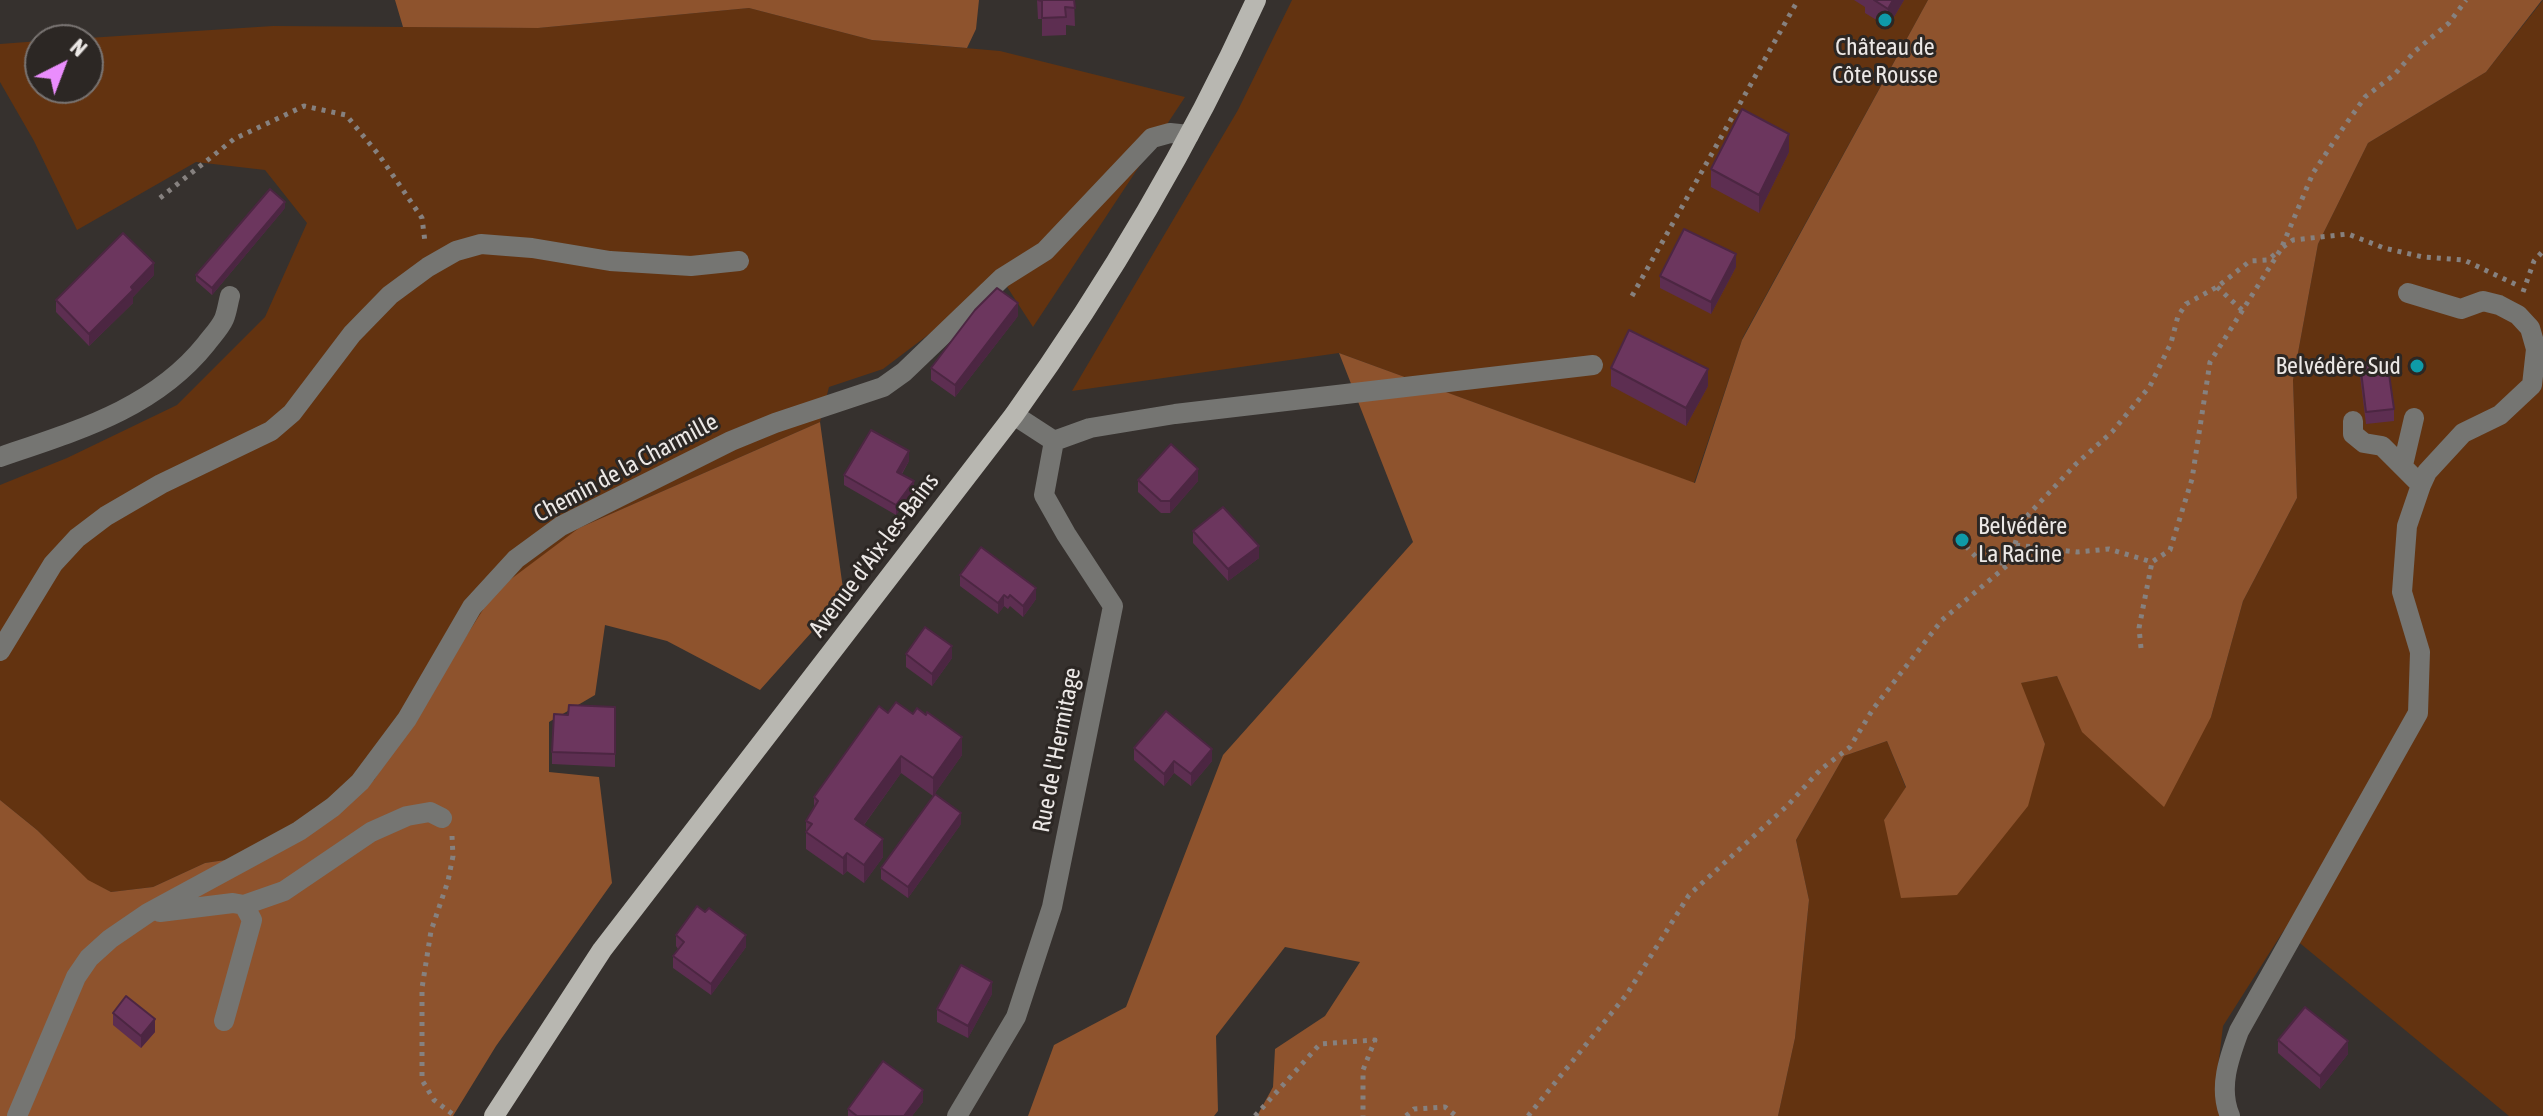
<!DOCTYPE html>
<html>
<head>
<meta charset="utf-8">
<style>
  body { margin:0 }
  #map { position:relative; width:2543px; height:1116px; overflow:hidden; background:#36312e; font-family:"Asap Condensed",sans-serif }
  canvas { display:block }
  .north { position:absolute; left:24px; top:24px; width:80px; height:80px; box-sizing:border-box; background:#2c2724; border:2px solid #797472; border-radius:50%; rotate:42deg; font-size:22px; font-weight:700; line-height:32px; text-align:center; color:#ece8e6 }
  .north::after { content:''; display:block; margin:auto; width:28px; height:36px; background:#ea8dfd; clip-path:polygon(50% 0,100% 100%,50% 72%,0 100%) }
</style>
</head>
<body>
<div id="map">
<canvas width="2543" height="1116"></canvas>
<div class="north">N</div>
</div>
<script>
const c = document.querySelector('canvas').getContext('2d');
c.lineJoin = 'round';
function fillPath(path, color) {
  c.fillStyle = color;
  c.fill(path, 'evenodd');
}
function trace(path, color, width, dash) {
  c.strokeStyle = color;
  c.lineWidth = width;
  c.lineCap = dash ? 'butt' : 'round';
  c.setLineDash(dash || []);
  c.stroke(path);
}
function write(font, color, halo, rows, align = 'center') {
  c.font = font + ' "Asap Condensed",sans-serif';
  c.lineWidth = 6;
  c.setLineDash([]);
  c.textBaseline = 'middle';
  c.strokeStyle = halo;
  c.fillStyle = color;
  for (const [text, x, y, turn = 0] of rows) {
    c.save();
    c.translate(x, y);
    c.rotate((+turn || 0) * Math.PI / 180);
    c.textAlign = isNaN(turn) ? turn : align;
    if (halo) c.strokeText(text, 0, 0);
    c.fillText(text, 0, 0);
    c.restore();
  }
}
fillPath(new Path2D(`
  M1292,0H1928L1743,337L1694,483L1339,353L1072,391L1238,110Z
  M2543,0V1116H2509L2284,930L2223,1026L2217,1075L2221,1116H1778L1795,1038L1809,900L1796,840L1844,756L1887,741L1906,788L1884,820L2045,744L2020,683L2057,676L2083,732L2211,717L2243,601L2297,498L2293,380L2318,244L2368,143L2486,72Z
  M749,8L872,40L1000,51L1185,97L1033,327L1002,279L883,369L829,387L820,422L579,528L427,695L374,780L265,854L205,863L153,887L111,892L88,881L37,830L0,800V485L67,458L177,405L265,317L307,223L265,170L196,162L77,230L34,141L0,82V44L40,41V88H88V40H57L273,26L538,28Z`), '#633310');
fillPath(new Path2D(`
  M395,0H979L976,29L967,48L872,40L749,8L538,28L403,27Z
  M1928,0H2542L2486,72L2368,143L2318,244L2293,380L2297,498L2243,601L2211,717L2164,807L2082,732L2057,676L2021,683L2045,744L2028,806L1957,895L1901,898L1884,820L1906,787L1887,741L1844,756L1796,840L1809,900L1795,1038L1778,1116H1257L1273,1087L1275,1049L1325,1016L1360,962L1285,947L1216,1036L1218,1111L1214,1116H1028L1054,1045L1126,1007L1223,755L1413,542L1339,353L1695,483L1742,340Z
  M820,422L844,596L760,690L667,641L605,625L595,695L549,722V772L599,777L612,883L496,1046L453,1116H0V800L37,830L88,880L111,892L153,887L205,863L265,854L374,780L495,591L579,528Z`), '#8e532d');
trace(new Path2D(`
  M160,198L234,139L304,106L346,115L379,155L422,218L425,242
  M2283,247L2293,240L2348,234L2384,248L2423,257L2464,260L2517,285
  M2217,287L2243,311
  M2523,292L2534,261L2543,251
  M1632,296L1798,0
  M1959,539L1979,560L2009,564L2017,537L2028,515L2076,464L2112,432L2150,386L2171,343L2178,316L2186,304L2217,287L2250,261L2268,260L2275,254
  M2016,545L2077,552L2109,549L2152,562L2170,550L2192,479L2210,362L2281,249L2313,173L2341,131L2365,97L2395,74L2414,52L2449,23L2466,0
  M2141,648L2139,628L2152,562
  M452,836L453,856L448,881L431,931L422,988V1080L434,1100L455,1116
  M1255,1116L1320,1044L1375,1040L1363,1070V1116
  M1406,1116L1414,1109L1445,1107L1456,1116
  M1528,1116L1627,994L1689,895L1788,805L1820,770L1850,747L1873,709L1942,620L2009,564`), '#86817f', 5, [4, 6]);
trace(new Path2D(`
  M2353,421V434L2364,443L2382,446L2421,485
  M1054,441L1090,428L1175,414L1593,365
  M0,457C76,431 154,409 206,344C212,336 220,328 224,319C227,312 228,303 230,296
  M2403,465L2414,418
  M0,651L53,564L77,538L106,516L161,484L271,431L292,413L352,334L390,295L428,267L456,251L481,244L532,248L610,261L691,266L739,261
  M244,905L284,891L371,832L407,816L430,812L442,818
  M160,912L233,903L244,905L252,920L224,1021
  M17,1116L76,977L89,958L110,939L148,913L299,831L333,807L360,782L407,719L472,607L516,559L561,526L731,441L775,423L883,387L904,372L1002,278L1045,251L1152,138L1170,133L1189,135
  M957,1116L1016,1017L1052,907L1113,606L1066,534L1044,495L1054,441L1014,415
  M2230,1116C2218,1088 2229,1058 2239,1031L2418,713L2420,652L2402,592L2407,526L2421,485L2427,472L2463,433L2500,415L2532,385L2536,349L2530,328L2518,315L2499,305L2483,301L2461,309L2408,293`), '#757572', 20);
trace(new Path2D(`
  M494,1116L602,950L1014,415C1107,285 1190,145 1256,0`), '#b8b7b1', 20);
fillPath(new Path2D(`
  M1037,0H1074L1075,26L1066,25V35L1042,36V19H1038Z
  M1854,0H1904L1888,27L1865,13V7Z
  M1789,152L1759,213L1711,187V169Z
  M285,208L212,295L196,281V275Z
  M1736,267L1711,314L1660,288V276Z
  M154,275L133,297V303L89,346L56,312V300Z
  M1018,316L955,397L931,380V368Z
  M2360,363L2394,409V421L2366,424L2360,376Z
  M1611,368L1708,386L1686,426L1611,386Z
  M909,461L902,474L914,491L896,515L844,485V475Z
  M1138,480L1198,481L1170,513H1161L1138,492Z
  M1193,531L1259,558L1228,581L1193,543Z
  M960,575L1036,599L1023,617L1010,606L1008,609L1004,606L998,614L960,586Z
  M906,654L952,658L932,686L906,667Z
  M615,707V767L552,764V752L568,715Z
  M888,713L962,755L933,796L901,773L864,825L883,857L864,883L847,871L843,875L806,849V821L814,808V797Z
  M1134,748L1212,761L1191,786L1174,773L1164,786L1134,760Z
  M961,824L908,898L881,879V868Z
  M676,935L746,947L711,995L673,968V956L678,949L676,946Z
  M992,994L968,1038L937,1022V1009Z
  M113,1013L155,1032L141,1048L113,1025Z
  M2278,1040L2348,1054L2320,1089L2278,1053Z
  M923,1102L912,1116H848V1109Z`), '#5d2e51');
fillPath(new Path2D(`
  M1893,0H1904L1888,27V9Z
  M1789,134V152L1759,213V195Z
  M285,202V208L212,295V288Z
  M1736,254V267L1711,314V302Z
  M154,263V275L133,297V303L89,346V334L131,287Z
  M1018,303V316L955,397V385Z
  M1708,369V386L1686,426V408Z
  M909,451V461L897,481V472Z
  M1198,469V481L1170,513V501Z
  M914,481V491L896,515V505Z
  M1259,546V558L1228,581V569Z
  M1036,588V599L1023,617V606Z
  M1004,595V606L998,614V603Z
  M952,646V658L932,686V674Z
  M962,737V755L933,796V778Z
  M1212,749V761L1191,786V774Z
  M901,756V773L855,837V819Z
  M1174,761V773L1164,786V774Z
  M961,813V824L908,898V887Z
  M883,839V857L864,883V865Z
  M847,853V871L843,875V858Z
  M746,935V947L711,995V984Z
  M992,982V994L968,1038V1026Z
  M155,1019V1032L141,1048V1036Z
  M2348,1041V1054L2320,1089V1076Z
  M923,1090V1102L912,1116H904Z`), '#4c2642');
const building = new Path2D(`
  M1038,0H1074L1075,8L1065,7L1066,17L1042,18V1Z
  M1874,0H1893L1888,9Z
  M1742,109L1789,134L1759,195L1711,169Z
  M270,189L285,202L212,288L196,275Z
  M1684,229L1736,254L1711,302L1660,276Z
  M123,233L154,263L131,287L133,290L89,334L56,300Z
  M997,288L1018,303L955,385L931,368L975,310Z
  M1629,330L1708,369L1686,408L1611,368Z
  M2387,360L2394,409L2366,412L2360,363Z
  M871,430L909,451L897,472L914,481L896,505L844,475Z
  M1171,444L1198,469L1170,501H1161L1138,480Z
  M1223,507L1259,546L1228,569L1193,531Z
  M981,547L1036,588L1023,606L1010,595L1008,598L1004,595L998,603L960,575Z
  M925,627L952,646L932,674L906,654Z
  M896,702L913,714L917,708L926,715L927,712L962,737L933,778L901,756L855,819L883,839L864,865L847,853L843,858L806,832L812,824L806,821L818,801L814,797L879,706L888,713Z
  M569,705L615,707V754L552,752L554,714L568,715Z
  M1166,711L1212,749L1191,774L1174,761L1164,774L1134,748Z
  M935,794L961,813L908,887L881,868Z
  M697,906L705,912L709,908L746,935L711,984L673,956L684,942L676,935Z
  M961,965L992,982L968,1026L937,1009Z
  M126,996L155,1019L141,1036L113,1013Z
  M2305,1007L2348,1041L2320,1076L2278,1040Z
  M883,1061L923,1090L904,1116H857L848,1109Z`);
fillPath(building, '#6c365e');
trace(building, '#4c2642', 2);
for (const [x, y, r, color] of [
  [1885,20,8,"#0f9aa8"],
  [2417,366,8,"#0f9aa8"],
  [1962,540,8,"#0f9aa8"]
]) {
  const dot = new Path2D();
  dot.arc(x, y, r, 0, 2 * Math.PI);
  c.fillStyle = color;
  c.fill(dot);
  trace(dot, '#2c2724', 3);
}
write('24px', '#ece8e6', '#2c2724', [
  ["Château de",1885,47],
  ["Côte Rousse",1885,75],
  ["Belvédère Sud",2401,366,"right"],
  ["Belvédère",1978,526,"left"],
  ["La Racine",1978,554,"left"]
]);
write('24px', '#ece8e6', '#2c2724', [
  ["Chemin de la Charmille",626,468,-28],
  ["Avenue d'Aix-les-Bains",874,555,-53],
  ["Rue de l'Hermitage",1057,750,-79]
]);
</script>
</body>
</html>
